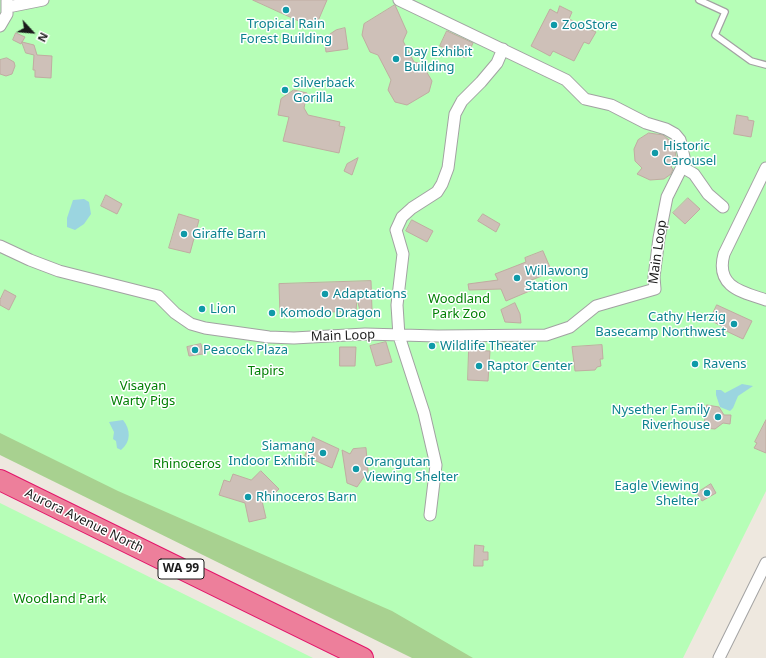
<!DOCTYPE html>
<html>
<head>
<meta charset="utf-8">
<style>
  body { margin:0 }
  #map { position:relative; width:766px; height:658px; overflow:hidden; background:#eee8df; font-family:"Noto Sans",sans-serif }
  canvas { display:block }
  .north { position:absolute; left:12px; top:12px; width:40px; height:40px; -webkit-text-stroke:3px #fff; paint-order:stroke; rotate:116deg; font-size:11px; font-weight:700; line-height:16px; text-align:center; color:#1b1b1b }
  .north::after { content:''; display:block; margin:auto; width:14px; height:18px; background:#1b1b1b; clip-path:polygon(50% 0,100% 100%,50% 72%,0 100%) }
</style>
</head>
<body>
<div id="map">
<canvas width="766" height="658"></canvas>
<div class="north">N</div>
</div>
<script>
const c = document.querySelector('canvas').getContext('2d');
c.lineJoin = 'round';
function fillPath(path, color) {
  c.fillStyle = color;
  c.fill(path, 'evenodd');
}
function trace(path, color, width, dash) {
  c.strokeStyle = color;
  c.lineWidth = width;
  c.lineCap = dash ? 'butt' : 'round';
  c.setLineDash(dash || []);
  c.stroke(path);
}
function write(font, color, halo, rows, align = 'center') {
  c.font = font + ' "Noto Sans",sans-serif';
  c.lineWidth = 3;
  c.setLineDash([]);
  c.textBaseline = 'middle';
  c.strokeStyle = halo;
  c.fillStyle = color;
  for (const [text, x, y, turn = 0] of rows) {
    c.save();
    c.translate(x, y);
    c.rotate((+turn || 0) * Math.PI / 180);
    c.textAlign = isNaN(turn) ? turn : align;
    if (halo) c.strokeText(text, 0, 0);
    c.fillText(text, 0, 0);
    c.restore();
  }
}
fillPath(new Path2D(`
  M0,331L544,658H412L0,455Z`), '#a8d190');
fillPath(new Path2D(`
  M0,0H766V491L683,658H473L392,611L118,491L0,433Z
  M0,503L313,658H0Z`), '#b6feb7');
fillPath(new Path2D(`
  M84,199L89,202L91,214L84,224L75,230L67,227V218L73,200Z
  M742,384L753,386L738,396L733,408L730,411L720,407L716,395V390H721L725,393Z
  M123,420C131,430 131,442 121,450L117,448L116,441L113,439L114,432L109,422Z`), '#9bd5e0');
const building = new Path2D(`
  M253,0H327L315,28Z
  M395,5L407,32L403,41L414,62L422,64L432,81L429,92L407,105L395,102L388,90L391,80L378,55L370,52L362,35L364,24Z
  M560,6L572,12L569,19L596,32L589,44L584,42L574,61L553,51L550,56L531,46L550,9L557,13Z
  M345,28L348,49L326,52L325,44L330,34L336,30Z
  M447,31L473,43L466,58L440,46Z
  M16,33L25,37L21,44L13,40Z
  M22,42L34,45L37,55L52,56L51,78L35,77V70H33L34,55L26,53Z
  M7,58L14,62L15,66L12,74L6,76L0,74V60Z
  M294,90L307,93L304,108L308,115L340,122L339,126L345,127L339,153L283,141L289,117L278,115L281,99Z
  M737,115L748,117V120L754,121L751,137L734,134Z
  M649,133L663,135L674,144L676,157L671,167L673,169L671,174L664,179L650,180L637,174L642,168L635,161L634,149L638,140Z
  M358,158L352,175L344,171L347,164Z
  M106,195L122,204L117,214L101,206Z
  M688,198L700,209L685,224L673,213Z
  M179,214L199,220L190,253L169,248Z
  M483,214L500,224L496,232L478,221Z
  M412,220L433,231L427,242L406,231Z
  M543,251L552,272L529,281L532,290L506,301L501,289L469,290L468,284L498,280L495,274L526,262L525,258Z
  M371,281L372,310L360,311L357,298L356,311L280,314L279,284Z
  M5,290L16,296L9,310L0,305V300Z
  M515,303L520,314L521,323L505,322L501,310Z
  M717,305L752,321L743,339L724,330L725,328L710,320Z
  M386,342L392,362L376,366L370,346Z
  M201,344L203,354L189,356L187,347Z
  M602,345L603,359H600L601,366L597,367L595,370L575,371L572,347Z
  M340,347H356L355,366H340Z
  M469,350L490,351L488,381L468,380Z
  M707,405L719,407L724,415H731L730,424L723,423L715,429L704,428Z
  M766,420V453L754,448L757,443L755,442Z
  M313,437L339,449L332,468L305,456Z
  M366,448L368,471L357,487L347,483L342,450L350,454L353,449Z
  M261,471L279,489L268,500L262,501L266,518L249,522L245,503L219,495L224,480L230,482L233,474L251,480Z
  M711,484L716,493L702,501L697,493Z
  M475,545L484,546L483,552H488V560H483V566H474Z`);
fillPath(building, '#cec0b8');
trace(building, '#c0aca1', 1);
const lane = new Path2D(`
  M699,0L725,12L715,35L751,61L766,65`);
const street = new Path2D(`
  M8,7L43,0
  M0,26L7,14V1
  M682,167L694,174L708,194L723,207
  M766,168L724,254C715,287 742,292 766,300
  M0,246L30,260L59,271L158,296L175,313L191,324L205,328L269,337L294,338L365,334L438,336L546,335L570,327L596,306L655,289L654,277L659,238L667,197L682,167L684,157L680,140L675,134L666,129L646,123L611,105L585,99L566,80L399,0
  M430,515L436,465L424,413L399,336L397,305L403,254L396,230L402,217L412,208L437,192L442,184L448,168L455,114L462,101L481,82L497,63L503,49
  M719,658L766,563`);
const highway = new Path2D(`
  M0,480L363,658`);
trace(lane, '#a2a2a2', 8);
trace(street, '#a2a2a2', 13);
trace(highway, '#e3156a', 22);
trace(lane, '#fff', 5.5);
trace(street, '#fff', 11);
trace(highway, '#ed7f9b', 20);
for (const [x, y, r, color] of [
  [286,10,4,"#0f9aa8"],
  [554,25,4,"#0f9aa8"],
  [396,59,4,"#0f9aa8"],
  [285,90,4,"#0f9aa8"],
  [655,153,4,"#0f9aa8"],
  [184,234,4,"#0f9aa8"],
  [517,278,4,"#0f9aa8"],
  [325,294,4,"#0f9aa8"],
  [202,309,4,"#0f9aa8"],
  [272,313,4,"#0f9aa8"],
  [734,324,4,"#0f9aa8"],
  [432,346,4,"#0f9aa8"],
  [195,350,4,"#0f9aa8"],
  [695,364,4,"#0f9aa8"],
  [479,366,4,"#0f9aa8"],
  [718,417,4,"#0f9aa8"],
  [323,453,4,"#0f9aa8"],
  [356,469,4,"#0f9aa8"],
  [707,493,4,"#0f9aa8"],
  [248,497,4,"#0f9aa8"]
]) {
  const dot = new Path2D();
  dot.arc(x, y, r, 0, 2 * Math.PI);
  c.fillStyle = color;
  c.fill(dot);
  trace(dot, '#fff', 1.5);
}
for (const [x, y, w] of [
  [181,569,46]
]) {
  const box = new Path2D();
  box.roundRect(x - w / 2, y - 10, w, 20, 3);
  c.fillStyle = '#fff';
  c.fill(box);
  trace(box, '#1b1b1b', 1);
}
write('bold 12px', '#1b1b1b', null, [
  ["WA 99",181,569]
]);
write('13px', '#0d838f', '#fff', [
  ["Tropical Rain",286,24,"center"],
  ["Forest Building",286,39,"center"],
  ["ZooStore",562,25],
  ["Day Exhibit",404,52],
  ["Building",404,67],
  ["Silverback",293,83],
  ["Gorilla",293,98],
  ["Historic",663,146],
  ["Carousel",663,161],
  ["Giraffe Barn",192,234],
  ["Willawong",525,271],
  ["Station",525,286],
  ["Adaptations",333,294],
  ["Lion",210,309],
  ["Komodo Dragon",280,313],
  ["Cathy Herzig",726,317,"right"],
  ["Basecamp Northwest",726,332,"right"],
  ["Wildlife Theater",440,346],
  ["Peacock Plaza",203,350],
  ["Ravens",703,364],
  ["Raptor Center",487,366],
  ["Nysether Family",710,410,"right"],
  ["Riverhouse",710,425,"right"],
  ["Siamang",315,446,"right"],
  ["Indoor Exhibit",315,461,"right"],
  ["Orangutan",364,462],
  ["Viewing Shelter",364,477],
  ["Eagle Viewing",699,486,"right"],
  ["Shelter",699,501,"right"],
  ["Rhinoceros Barn",256,497]
], 'left');
write('13px', '#1b1b1b', '#fff', [
  ["Main Loop",658,252,-82],
  ["Main Loop",343,336,-2],
  ["Aurora Avenue North",84,521,26]
]);
write('13px', '#028004', '#fff', [
  ["Woodland",459,299],
  ["Park Zoo",459,314],
  ["Tapirs",266,371],
  ["Visayan",143,386],
  ["Warty Pigs",143,401],
  ["Rhinoceros",187,464],
  ["Woodland Park",60,599]
]);
</script>
</body>
</html>
